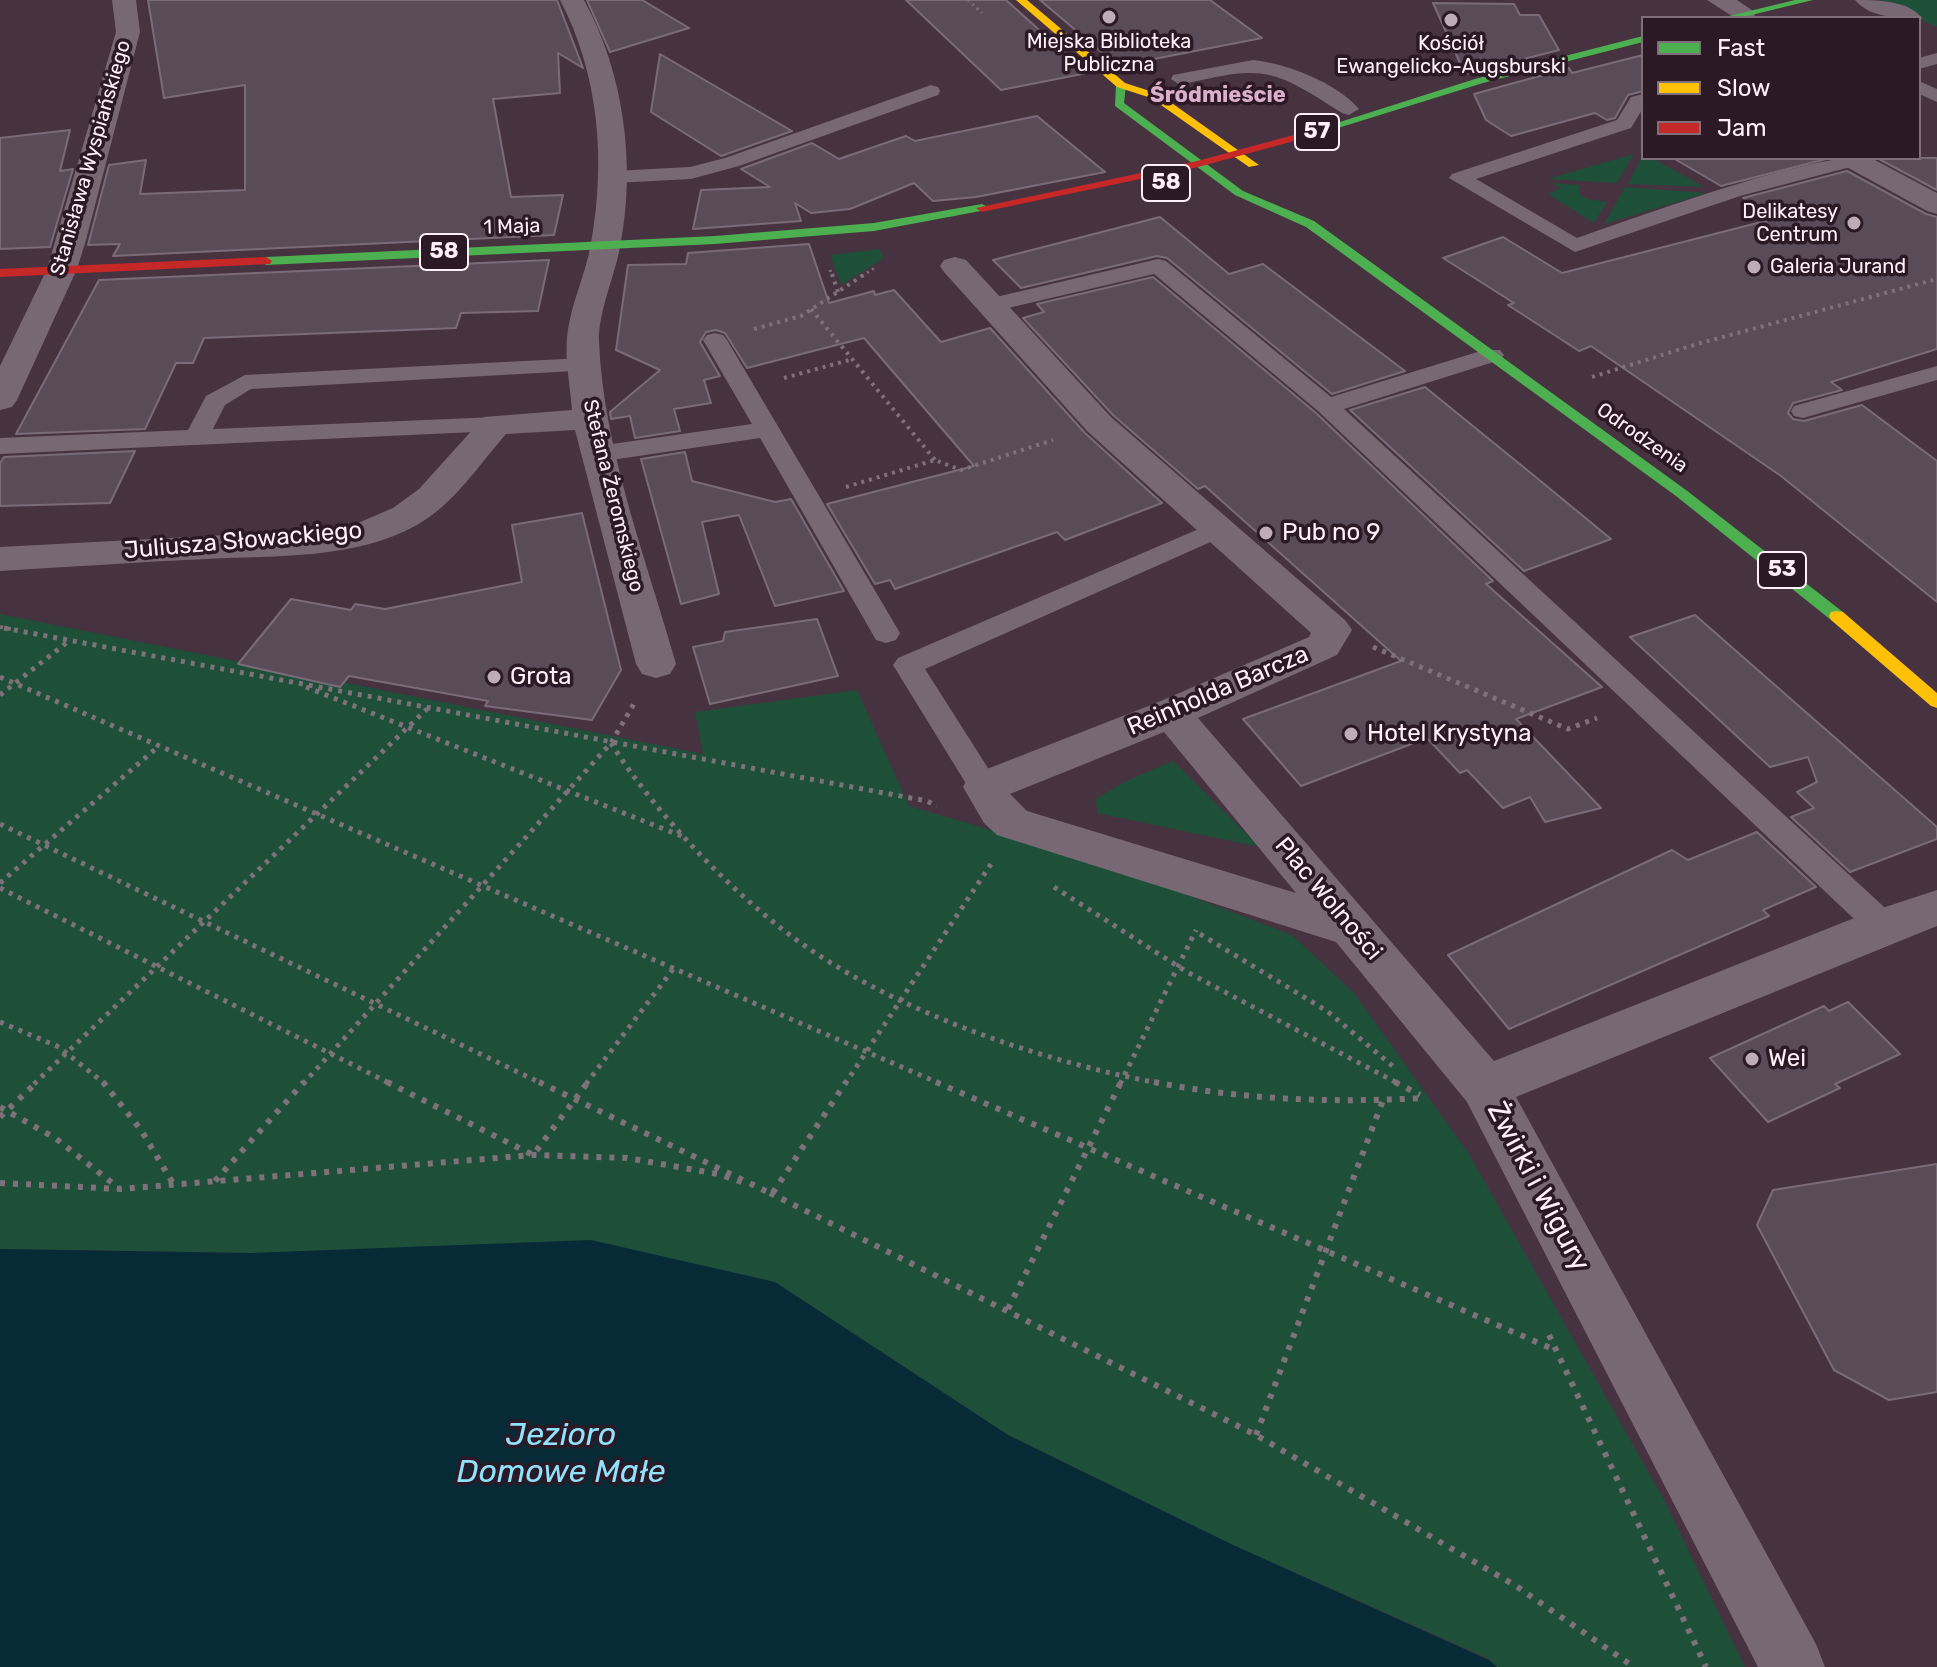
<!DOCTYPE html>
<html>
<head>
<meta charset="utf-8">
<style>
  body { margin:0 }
  #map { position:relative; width:1937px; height:1667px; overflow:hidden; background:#473240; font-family:Rubik,sans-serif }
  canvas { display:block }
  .legend { position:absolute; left:1641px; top:16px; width:280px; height:144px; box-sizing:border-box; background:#2b1a25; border:2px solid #7f6f79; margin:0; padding:10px 14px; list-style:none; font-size:24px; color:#feeff8 }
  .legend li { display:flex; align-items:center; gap:16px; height:40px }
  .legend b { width:40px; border:2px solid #7f6f79 }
</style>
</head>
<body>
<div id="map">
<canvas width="1937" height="1667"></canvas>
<ul class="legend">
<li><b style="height:10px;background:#4caf50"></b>Fast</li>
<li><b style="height:10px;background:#ffc107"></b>Slow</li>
<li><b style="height:10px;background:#c62828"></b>Jam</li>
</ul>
</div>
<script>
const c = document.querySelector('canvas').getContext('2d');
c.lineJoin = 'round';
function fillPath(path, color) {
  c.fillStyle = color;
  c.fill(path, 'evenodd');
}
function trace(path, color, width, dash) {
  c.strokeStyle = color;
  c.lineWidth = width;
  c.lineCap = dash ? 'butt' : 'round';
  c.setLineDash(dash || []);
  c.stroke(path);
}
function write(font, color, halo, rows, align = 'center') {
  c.font = font + ' Rubik,sans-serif';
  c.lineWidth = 7;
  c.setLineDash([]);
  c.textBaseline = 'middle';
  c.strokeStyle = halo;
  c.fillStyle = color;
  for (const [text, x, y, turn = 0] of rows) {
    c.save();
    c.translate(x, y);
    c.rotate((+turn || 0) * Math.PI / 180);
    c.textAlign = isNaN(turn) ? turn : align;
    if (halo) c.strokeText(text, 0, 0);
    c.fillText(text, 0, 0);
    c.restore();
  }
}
fillPath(new Path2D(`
  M1881,0H1937V26L1936,27Z
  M1634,154L1617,183L1547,179Z
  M1643,154V158H1652L1704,187L1628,184Z
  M1552,183L1580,185L1579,194L1588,199L1607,202L1594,223L1548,194L1560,188Z
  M1625,187L1707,193L1604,224Z
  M879,249L884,258L841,285L830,255Z
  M0,614L703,754L695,712L857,690L909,806L1100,862L1292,935L1354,993L1469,1154L1664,1500L1745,1667H1497L1489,1659L1233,1545L1008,1435L775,1282L250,1253L0,1249Z
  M1173,761L1260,847L1097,813L1096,799L1126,781Z`), '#1e4f39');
fillPath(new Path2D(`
  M591,1240L775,1282L1008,1435L1233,1545L1489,1660L1497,1667H0V1249L250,1253Z`), '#062b37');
const building = new Path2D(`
  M148,0H557L583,68L558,53L560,93L493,99L511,197L563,195L554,235L113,256L120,244L88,245L109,165L146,160L140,194L245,190V85L164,98Z
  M587,0H642L689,28L610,52Z
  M906,0H1006L1087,73L1001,90Z
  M1040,0H1210L1262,38L1118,66Z
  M1433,3L1514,4L1520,15H1539L1559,50L1465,74Z
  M660,54L792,131L721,156L651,112Z
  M1643,55V91L1628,95L1615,118L1607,120L1595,113L1511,136L1486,120L1474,94L1569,68L1572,73Z
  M1037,116L1105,172L976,197L933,201L914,183L850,209L811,213L795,203L801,221L693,229L701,190L770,187L741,169L812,143L839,159L906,136L915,141Z
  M70,130L60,171L73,169L50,247L0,249V138Z
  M1673,158H1830L1721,186Z
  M1877,158H1937V190Z
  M1847,171L1926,214L1937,217V349L1831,382L1842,390L1793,403L1788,413L1793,419L1804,421L1862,405L1937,461V602L1781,476L1591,346L1579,351L1508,305L1514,303L1443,258L1503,237L1562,273L1777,218L1743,198Z
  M1160,217L1229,274L1263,264L1405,371L1332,394L1167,258L1157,256L1021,288L993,260Z
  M809,244L829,303L874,291L875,295L894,290L941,342L990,328L1085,433L1162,503L1065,540L1057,532L895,589L890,580L875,584L827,504L974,466L864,338L747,368L725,333L716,330L706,332L700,342L720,376L704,380L711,403L674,409L680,431L635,438L630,416L611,419L610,412L660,370L616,350L628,265L686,264L688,253Z
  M549,260L538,311L461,313L456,328L204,338L193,363H176L145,429L16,434L99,280Z
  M1153,277L1316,413L1493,581L1486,584L1602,687L1516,719L1601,808L1545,822L1530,797L1503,808L1467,770L1460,773L1427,738L1301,786L1243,719L1401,661L1205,486L1198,489L1113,415L1023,318L1044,312L1037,304Z
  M1425,387L1532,474L1611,539L1524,571L1350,410Z
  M135,451L110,503L0,506V463L4,457Z
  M685,452L692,481L775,502L791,499L844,591L775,606L739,515L702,522L719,594L681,604L641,459Z
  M582,513L621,670L592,720L485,706L488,701L349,676L340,687L238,664L291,599L351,610L355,604L385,609L522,582L512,525Z
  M1695,615L1937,827V839L1850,872L1791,817L1814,808L1797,792L1817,782L1808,757L1770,767L1630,637Z
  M817,619L838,676L710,704L693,647L723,641L725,632Z
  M1757,832L1816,887L1763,910L1769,916L1509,1029L1448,955L1672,850L1688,860Z
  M1848,1002L1900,1054L1835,1084L1840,1088L1768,1122L1710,1058L1824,1006L1829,1011Z
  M1937,1164V1392L1889,1400L1834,1370L1757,1225L1773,1190Z`);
fillPath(building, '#5a4b58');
trace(building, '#7a6b79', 2);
trace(new Path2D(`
  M968,0L982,13
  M830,270L832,276
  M862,276L876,267`), '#7f717a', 3, [2, 4]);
trace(new Path2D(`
  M832,274L838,292
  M811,309L935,460
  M754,329L801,316L865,274
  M1592,377L1697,344L1937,279
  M784,378L853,359
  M846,487L935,460L961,470L1053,440
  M0,627L15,630`), '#7f717a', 4, [3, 5]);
trace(new Path2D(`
  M4,628L927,801L937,806
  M1373,647L1568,729L1597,718
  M0,677L941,1084
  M306,687L684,837
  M0,695L70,640
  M611,743C656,815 738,900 808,948C907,1016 1047,1063 1164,1084
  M0,824L543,1084
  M0,883L159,746
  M1054,887L1187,972L1399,1084
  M0,888L391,1084
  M1200,934L1327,1011L1395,1068
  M0,1022L59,1047L105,1084
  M34,1084L427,709
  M303,1084L611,743L635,702
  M586,1084L674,968
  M845,1084L991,864
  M1120,1084L1196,930`), '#7f717a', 5, [4, 6]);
trace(new Path2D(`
  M103,1082L141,1130L174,1185
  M387,1082L533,1155L588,1082
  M539,1082L772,1194L846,1082
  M936,1082L1555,1350
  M1154,1082C1244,1100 1331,1103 1423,1098
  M1395,1082L1420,1095
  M0,1107L55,1138L120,1189
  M0,1117L37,1082
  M215,1181L304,1082
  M0,1183L121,1189L533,1155L627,1158L718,1174L742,1182
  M770,1193L1256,1435L1516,1586L1634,1667
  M1008,1309L1121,1082
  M1549,1335L1706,1667
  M1256,1435L1383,1100`), '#7f717a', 6, [5, 8]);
fillPath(new Path2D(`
  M1937,53V64L1919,69V58Z
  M1253,60C1286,63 1337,83 1359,109L1349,115L1342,113C1271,67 1263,65 1180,85L1171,79L1173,75Z
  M1919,81L1937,89V102L1919,94Z
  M931,85L938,87L940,91L938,95L739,166L691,179L614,183L604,177L614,171L690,167L725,158Z
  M1643,94V108L1631,128L1476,179L1577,238C1624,222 1830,146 1865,160L1862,164L1740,196L1575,252L1449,178L1452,174L1617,120L1631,97Z
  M1158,259L1166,261L1331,397L1484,350H1500L1504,355L1500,360L1344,409L1895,917L1900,926L1895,935L1883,939L1871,935L1318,411L1154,274L991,312L983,310L980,305L983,300Z
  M715,333L723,335L727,340L900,633L896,640L886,643L876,640L760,438L598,462L589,459L585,454L589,449L598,446L752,424L703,340L707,335Z
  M584,358L592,360L596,365L592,370L251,389L225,405L213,429L496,417L505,419L508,424L505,429L496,431L0,454V438L188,430L206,396L245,375Z
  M1937,366V380L1803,418L1794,416L1791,411L1794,406Z
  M1215,522L1224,524L1228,530L1224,536L925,669L1000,787L995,795L984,798L973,795L893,665L898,658Z`), '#786873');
fillPath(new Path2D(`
  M112,0H136L140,32L86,240L77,269L17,400L12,407L0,410V366L47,269L116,32Z
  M560,0H584C624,73 636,164 620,247C615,275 598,313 599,341C603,448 647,561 676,664L670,674L656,678L642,674L636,664L575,430L506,434C479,465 454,504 417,525C355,560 276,555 207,559C138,562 69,567 0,571V547L283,532L358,523L393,508L419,489L484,417L572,410C570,386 565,360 567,337C570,305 586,274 591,243C606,161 599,74 560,0Z
  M1707,0H1737L1756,13L1753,18H1735Z
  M1855,0C1876,0 1908,0 1922,18L1919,22V18C1898,18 1870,18 1855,0Z
  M1837,158H1871L1937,193V214L1927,211L1841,164Z
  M955,257L966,260L1111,417L1346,621L1352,630L1337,655L1198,718L1494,1061L1867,913L1937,890V926L1516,1097L1816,1644L1825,1667H1758L1467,1102L1336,942L997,835L984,823L963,787L969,776L1156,703L1309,637L1311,633L1087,431L944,272L940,266L944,260ZM1164,732L1296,893L1027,811L1010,794Z`), '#786873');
fillPath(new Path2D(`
  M1795,0H1813L1739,18H1721Z
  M1643,36V42L1483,83L1309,137L1299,135L1475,79Z
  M1121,82L1126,85L1124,103L1243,191L1314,221L1686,490L1843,612L1845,616L1843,620H1831L1676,496L1306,227L1235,195L1115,106L1116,85Z
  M982,204L986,206V210L874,231L715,244L266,265L260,261L266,257L715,236L874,223Z`), '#4caf50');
fillPath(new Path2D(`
  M1016,0H1027L1125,83L1159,94L1259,165L1249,167L1151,98L1117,87Z
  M1837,611L1843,612L1937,693V708L1931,706L1831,620L1829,616L1831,612Z`), '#ffc107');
fillPath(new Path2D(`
  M1305,132L1311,135L1309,137L1198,167L982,212L976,208L1197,161Z
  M266,257L272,261L270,264L0,277V269Z`), '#c62828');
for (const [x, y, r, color] of [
  [1109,17,8,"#beadb8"],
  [1451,20,8,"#beadb8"],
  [1854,223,8,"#beadb8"],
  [1754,267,8,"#beadb8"],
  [1266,533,8,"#beadb8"],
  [494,677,8,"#beadb8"],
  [1351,734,8,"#beadb8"],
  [1752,1059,8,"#beadb8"]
]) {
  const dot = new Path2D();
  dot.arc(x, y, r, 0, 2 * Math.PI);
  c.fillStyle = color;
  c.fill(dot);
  trace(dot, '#2b1a25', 3);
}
write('20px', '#feeff8', '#2b1a25', [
  ["Miejska Biblioteka",1109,42],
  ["Publiczna",1109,65],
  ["Kościół",1451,44],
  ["Ewangelicko-Augsburski",1451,67],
  ["Delikatesy",1838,212,"right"],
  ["Centrum",1838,235,"right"],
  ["Galeria Jurand",1770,267,"left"]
]);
write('20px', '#feeff8', '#2b1a25', [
  ["Stanisława Wyspiańskiego",91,158,-74],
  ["1 Maja",512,227,-2],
  ["Odrodzenia",1642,438,35],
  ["Stefana Żeromskiego",613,496,76]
]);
write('bold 22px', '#dcafcc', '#2b1a25', [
  ["Śródmieście",1218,96]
]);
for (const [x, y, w] of [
  [1317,132,44],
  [1166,183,48],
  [444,252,48],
  [1782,570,48]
]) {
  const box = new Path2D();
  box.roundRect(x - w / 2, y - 18, w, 36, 6);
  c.fillStyle = '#2b1a25';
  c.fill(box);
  trace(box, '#feeff8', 2);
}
write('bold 22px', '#feeff8', null, [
  ["57",1317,132],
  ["58",1166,183],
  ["58",444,252],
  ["53",1782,570]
]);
write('24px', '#feeff8', '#2b1a25', [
  ["Pub no 9",1282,533],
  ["Grota",510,677],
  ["Hotel Krystyna",1367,734],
  ["Wei",1768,1059]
], 'left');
write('24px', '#feeff8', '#2b1a25', [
  ["Juliusza Słowackiego",243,541,-5],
  ["Reinholda Barcza",1218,691,-23],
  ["Plac Wolności",1328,899,50]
]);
write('28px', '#feeff8', '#2b1a25', [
  ["Żwirki i Wigury",1538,1187,62]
]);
write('italic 32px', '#8fe3fe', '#2b1a25', [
  ["Jezioro",561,1436],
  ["Domowe Małe",561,1473]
]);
</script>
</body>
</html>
